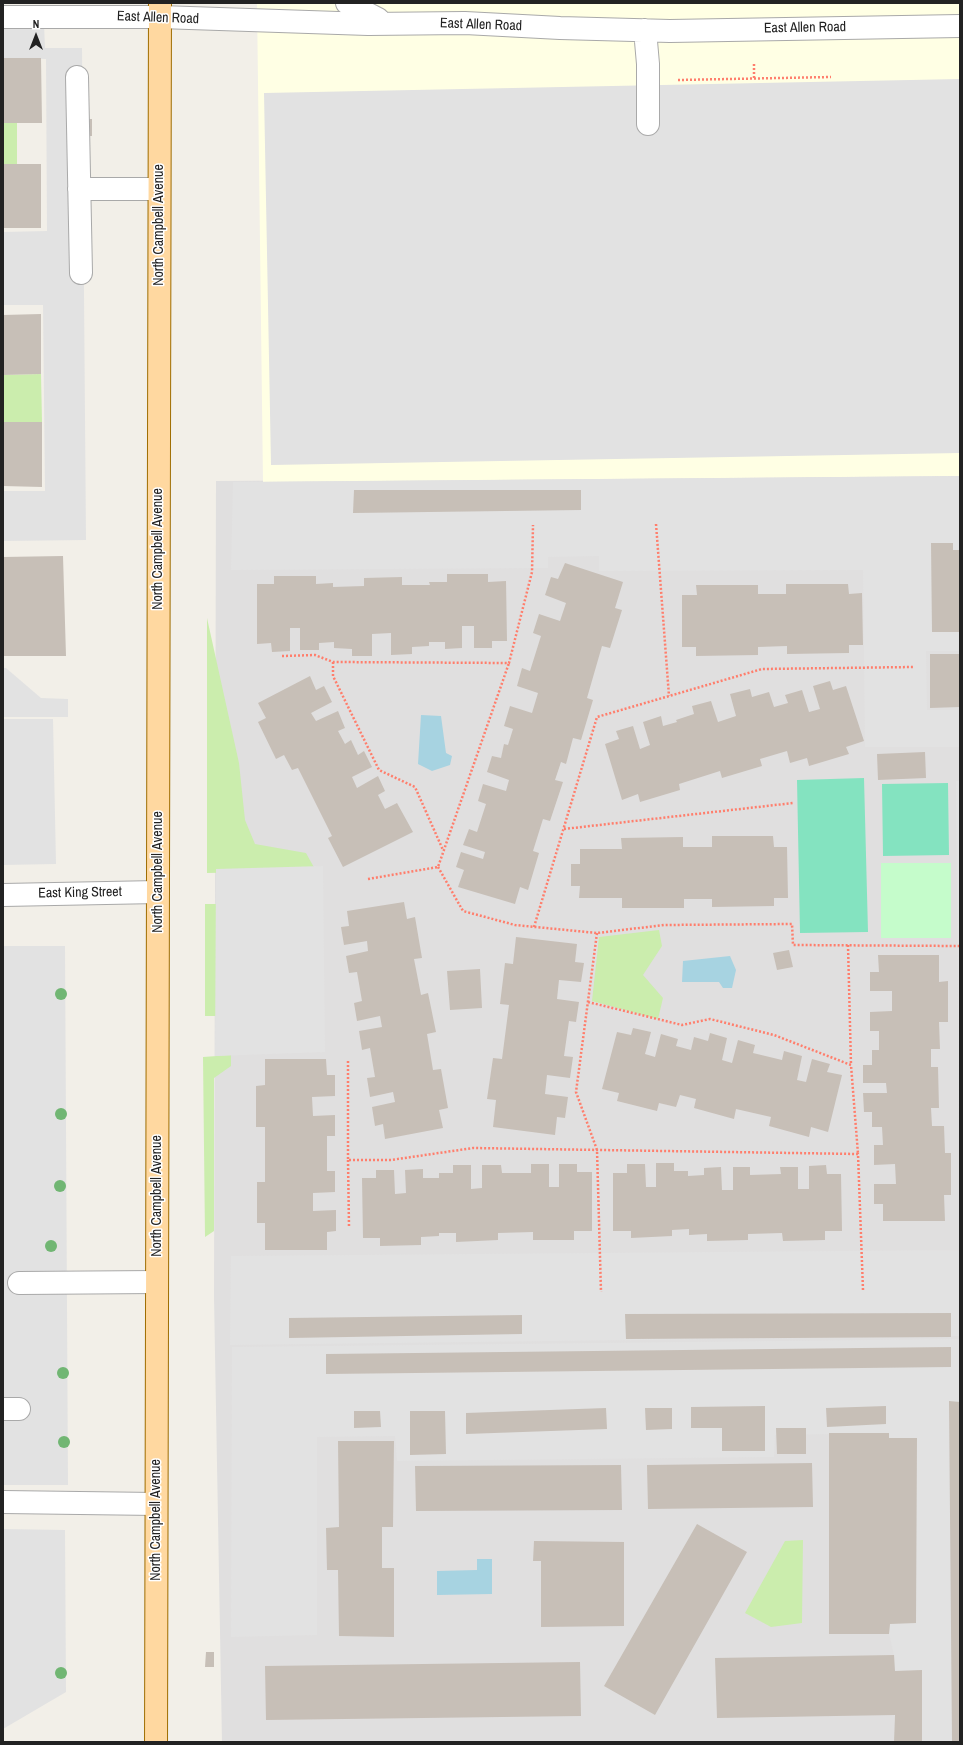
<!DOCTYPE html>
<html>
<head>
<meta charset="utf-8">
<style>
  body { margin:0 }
  #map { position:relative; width:963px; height:1745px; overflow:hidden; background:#f2efe8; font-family:"Archivo Narrow",sans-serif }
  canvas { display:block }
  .frame { position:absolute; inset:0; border:4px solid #222; pointer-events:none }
  .north { position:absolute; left:16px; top:16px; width:40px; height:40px; -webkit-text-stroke:3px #fff; paint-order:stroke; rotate:0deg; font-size:11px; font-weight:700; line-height:16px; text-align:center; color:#222 }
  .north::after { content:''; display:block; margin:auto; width:14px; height:18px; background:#222; clip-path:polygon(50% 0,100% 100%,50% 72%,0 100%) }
</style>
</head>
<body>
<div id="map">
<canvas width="963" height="1745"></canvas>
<div class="frame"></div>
<div class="north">N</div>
</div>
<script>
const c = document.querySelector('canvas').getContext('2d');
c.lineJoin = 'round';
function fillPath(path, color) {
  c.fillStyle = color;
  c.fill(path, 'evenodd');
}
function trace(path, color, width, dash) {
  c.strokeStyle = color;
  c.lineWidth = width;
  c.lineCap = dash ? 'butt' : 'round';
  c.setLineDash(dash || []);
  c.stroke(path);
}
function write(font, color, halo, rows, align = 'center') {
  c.font = font + ' "Archivo Narrow",sans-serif';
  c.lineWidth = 3;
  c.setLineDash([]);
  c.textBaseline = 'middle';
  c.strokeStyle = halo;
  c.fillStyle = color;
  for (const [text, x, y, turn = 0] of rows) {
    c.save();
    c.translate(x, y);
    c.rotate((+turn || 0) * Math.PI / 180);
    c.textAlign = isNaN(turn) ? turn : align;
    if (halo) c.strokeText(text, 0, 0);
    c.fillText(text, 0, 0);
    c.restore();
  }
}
fillPath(new Path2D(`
  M960,476V1742H222L214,1296L216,481Z`), '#e0dfdf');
fillPath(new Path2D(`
  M257,3H960V476L263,482Z`), '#ffffe4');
fillPath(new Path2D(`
  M3,123H17V164H3Z
  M41,374L42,422H3V375Z
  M207,618L239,763L245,820L255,844L306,853L316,871L207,873Z
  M205,904H233V1016H205Z
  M659,930L662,946L643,975L663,998L658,1019L592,1001L599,937Z
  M231,1055V1066L214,1078V1231L205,1237L203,1057Z
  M803,1540L802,1623L771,1627L745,1613L785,1541Z`), '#cbedad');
fillPath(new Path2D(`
  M881,863H951V938H881Z`), '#c5fccb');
fillPath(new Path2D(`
  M864,778L868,932L800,933L797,780Z
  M948,783L949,855L883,856L882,784Z`), '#84e3c0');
fillPath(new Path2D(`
  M44,24L45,48H82L86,540L3,541V491H45L43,305H3V232L47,231L46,59L3,58V25Z
  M960,79V453L271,465L264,93Z
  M960,476V651H926L927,710H960V747H865L863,570L599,571V556L548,557V568L231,570L233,482Z
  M3,668H6L41,698L68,699V717H3Z
  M3,719H53L56,864L3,865Z
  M956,781H960V1336L230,1345L231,1256L960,1250Z
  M323,866L325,1052L215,1056L216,869Z
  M3,946H65L68,1485H3Z
  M960,1339V1742H894L895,1671L894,1655L889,1634V1433L775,1435L774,1457L397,1461L395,1436L317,1437V1635L231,1637L232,1347Z
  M3,1529L65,1530L66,1692L3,1729Z`), '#e2e2e2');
fillPath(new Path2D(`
  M421,715L441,716L446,753L452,756L450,765L432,771L418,764Z
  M730,956L736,970L732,988H723L719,982H682L683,961Z
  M477,1559H492V1594L437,1595V1571L477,1570Z`), '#a7d3e1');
fillPath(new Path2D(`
  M3,58H41L42,123H3Z
  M84,119H92V136H85Z
  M3,164H41V228H3Z
  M41,314V374L3,375V315Z
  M3,422H42V487L3,486Z
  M354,490H581V510L353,513Z
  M931,543H953V550H960V632H932Z
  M63,556L66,656H3V557Z
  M565,563L623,582L615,608L622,610L610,648L602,646L587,698L593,700L581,740L573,738L566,764L561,762L555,780L563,782L550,821L543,819L533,851L539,853L528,890L520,887L515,904L458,887L464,870L456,867L461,852L483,859L485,852L463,845L469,829L477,832L486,804L478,801L483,784L506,791L509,780L487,772L492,756L501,758L504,744L508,745L513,729L504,726L510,706L532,713L538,693L517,686L522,668L530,671L541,636L533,633L539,614L560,621L566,603L545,595L551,577L558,579Z
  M447,574H488V582L506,581L507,641H492V648H474V626H462V648L445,649V642H429V646L412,647V654L391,655V633L372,634V656H352V649L334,648V642L319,643V650H300V628H290V651L272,652L271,643L257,644V584H274V576H316V584L333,583V587L364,586V578L402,577V585H430L429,582H447Z
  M786,584H848L849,594L862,593L863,645H849V653L787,654V646L758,647V655L696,656V647H682V595H697L696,585H758V594H786Z
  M930,654H960V707L930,708Z
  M310,676L316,690L324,686L332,702L311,713L316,721L338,711L345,728L338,731L345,744L351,740L358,755L364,751L372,767L352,777L357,788L378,776L385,791L378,795L385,809L397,803L413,832L343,867L328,838L332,836L298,768L292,770L284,755L276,759L258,722L266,718L258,703Z
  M830,681L833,690L846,686L864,741L846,747L849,754L809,766L807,758L790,763L787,751L760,759L762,766L722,778L720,771L679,784L680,790L640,802L638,794L622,800L605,744L619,739L616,731L633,726L640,749L650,745L643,722L661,716L663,726L677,722L676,720L694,714L692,706L711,701L718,722L736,716L730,694L750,689L752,697L769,692L774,707L788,703L785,695L802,690L809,712L820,709L813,686Z
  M925,752L926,778L878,780L877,754Z
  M712,836H773L774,847H787L788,898H774V906L712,907V899H684V908H622V898H579L580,886H571V864H580V849H622L621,838L683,837V847H712Z
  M404,902L407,919L415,917L422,958L414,959L421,995L428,993L436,1032L427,1034L433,1070L441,1069L448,1108L439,1110L443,1128L385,1139L383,1124L375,1126L372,1107L395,1102L393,1092L370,1097L367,1078L375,1077L370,1048L362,1050L359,1031L382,1027L380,1016L357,1021L354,1003L362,1001L357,972L349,973L346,956L368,951L367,941L344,945L341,927L349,926L347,911Z
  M516,937L577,944L575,962L584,963L581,982L559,980L557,999L579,1002L576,1022L569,1021L564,1056L573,1057L570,1078L547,1075L545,1094L568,1097L565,1118L557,1117L555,1135L493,1127L496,1100L487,1099L493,1058L502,1059L509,1005L500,1004L505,963L513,964Z
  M789,950L793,967L777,970L773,953Z
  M878,955H939V982L948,981V1022H939L940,1049H931V1067H938L939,1108H931L932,1126H944L945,1153H951V1195H944L945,1221H883V1204H874V1184H896L895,1164L874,1165V1145H883L882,1127H872V1112H864L863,1093H887L886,1083H863V1065H872V1050H879V1031H870V1012L892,1011V991H870V972H879Z
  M480,969L482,1008L450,1010L447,971Z
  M633,1028L651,1032L645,1054L655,1057L661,1034L678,1039L676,1046L691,1050L694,1037L708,1041L710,1033L727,1038L722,1060L732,1063L738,1040L755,1045L753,1053L782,1060L784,1051L802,1056L797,1080L806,1082L812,1059L830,1064L827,1072L842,1075L828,1132L811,1127L809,1137L769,1126L771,1117L736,1109L734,1119L694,1108L696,1099L680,1095L676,1107L659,1103L657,1111L617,1101L619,1093L602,1089L617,1032L631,1035Z
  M265,1059H326L327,1075H335V1096L312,1097L313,1116L335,1115V1136H327V1171H335V1192L313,1193V1211L336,1210V1231L327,1232V1250H265V1223H257V1182H265V1127H256V1086L265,1085Z
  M656,1163H674V1171H688V1176L704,1175V1168L721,1167L722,1190H733V1167H750V1175L781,1174L780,1167H798V1189H809V1166L826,1165L827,1174H841L842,1231H825V1240L783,1241L782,1233L748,1234V1240L707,1241V1234L689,1235V1229L672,1230V1236L631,1238V1231H613V1173H627V1164H645L646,1187H656Z
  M531,1164H549V1187H559V1164H577V1172H592V1231H574V1240H533V1232L498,1233V1240L456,1242V1233H439V1236L421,1237V1245L380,1246V1238H363L362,1178H376V1170H394L395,1194L406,1193L405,1170L423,1169V1178H439V1173H453V1165H471V1189L482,1188V1165H501L502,1173H531Z
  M951,1313V1337L626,1339L625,1314Z
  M522,1315V1334L289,1338V1318Z
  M951,1347V1367L326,1374V1354Z
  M949,1401L960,1402V1742H952Z
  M765,1406V1451H722V1428H691V1407Z
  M886,1406V1424L827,1427L826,1408Z
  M606,1408L607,1429L466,1434V1413Z
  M645,1408H672V1429L646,1430Z
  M354,1411H380L381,1427L354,1428Z
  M410,1411H445L446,1454L410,1455Z
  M776,1428H806V1454H777Z
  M829,1433H889V1438H917L916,1623L890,1624L889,1634H829Z
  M338,1441H394L393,1527H382V1568H394V1637L339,1636L338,1570H327L326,1528L339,1527Z
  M812,1463L813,1507L648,1509L647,1465Z
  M621,1465L622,1510L416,1511L415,1466Z
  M697,1524L747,1552L655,1715L604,1686Z
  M534,1541L624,1542V1626L541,1627V1561H533Z
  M206,1652H214V1667H205Z
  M894,1655L895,1671L922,1670V1742H894L895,1715L717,1718L715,1658Z
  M580,1662L581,1716L266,1720L265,1666Z`), '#c7bfb7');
const minor = new Path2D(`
  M347,3L378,19
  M3,17H160L368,24L465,23L560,28L670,31L960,26
  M645,30L648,64V124
  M77,77L81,273
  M79,189H159
  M3,895L158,892
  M19,1283L157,1282
  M3,1409H19
  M3,1502L156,1504`);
const major = new Path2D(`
  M156,1742L160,3`);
trace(minor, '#a9a9a9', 24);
trace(major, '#9f6d00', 24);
trace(new Path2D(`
  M754,64V78
  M678,80L831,77
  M656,524L669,696
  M282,656L315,655L333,662L509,663L532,572L533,525
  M333,662V676L379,770L415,787L443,850
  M564,829L793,803
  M438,867L463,911L515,925L597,933L664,925L792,924L793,945L960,946
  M368,879L438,867L509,663
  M534,927L597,717L762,669L913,667
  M597,933L576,1092L597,1150L601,1292
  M848,945L851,1065
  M588,1002L682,1025L710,1019L774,1035L851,1065L858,1154
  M348,1061V1160H391L473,1148L858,1154L863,1290
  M348,1160L349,1227`), '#ff7e6c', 2.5, [2, 2]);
trace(minor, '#fff', 22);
trace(major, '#ffd8a0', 22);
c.fillStyle = '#71b673';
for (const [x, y] of [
  [61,994],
  [61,1114],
  [60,1186],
  [51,1246],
  [63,1373],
  [64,1442],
  [61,1673]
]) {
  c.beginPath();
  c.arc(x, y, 6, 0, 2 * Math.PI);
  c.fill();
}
write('14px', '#222', '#fff', [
  ["East Allen Road",158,18,2],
  ["East Allen Road",481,25,2],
  ["East Allen Road",805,28,-1],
  ["North Campbell Avenue",159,225,-90],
  ["North Campbell Avenue",158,549,-90],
  ["North Campbell Avenue",158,872,-90],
  ["East King Street",80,893,-1],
  ["North Campbell Avenue",157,1196,-90],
  ["North Campbell Avenue",156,1520,-90]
]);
</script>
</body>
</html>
